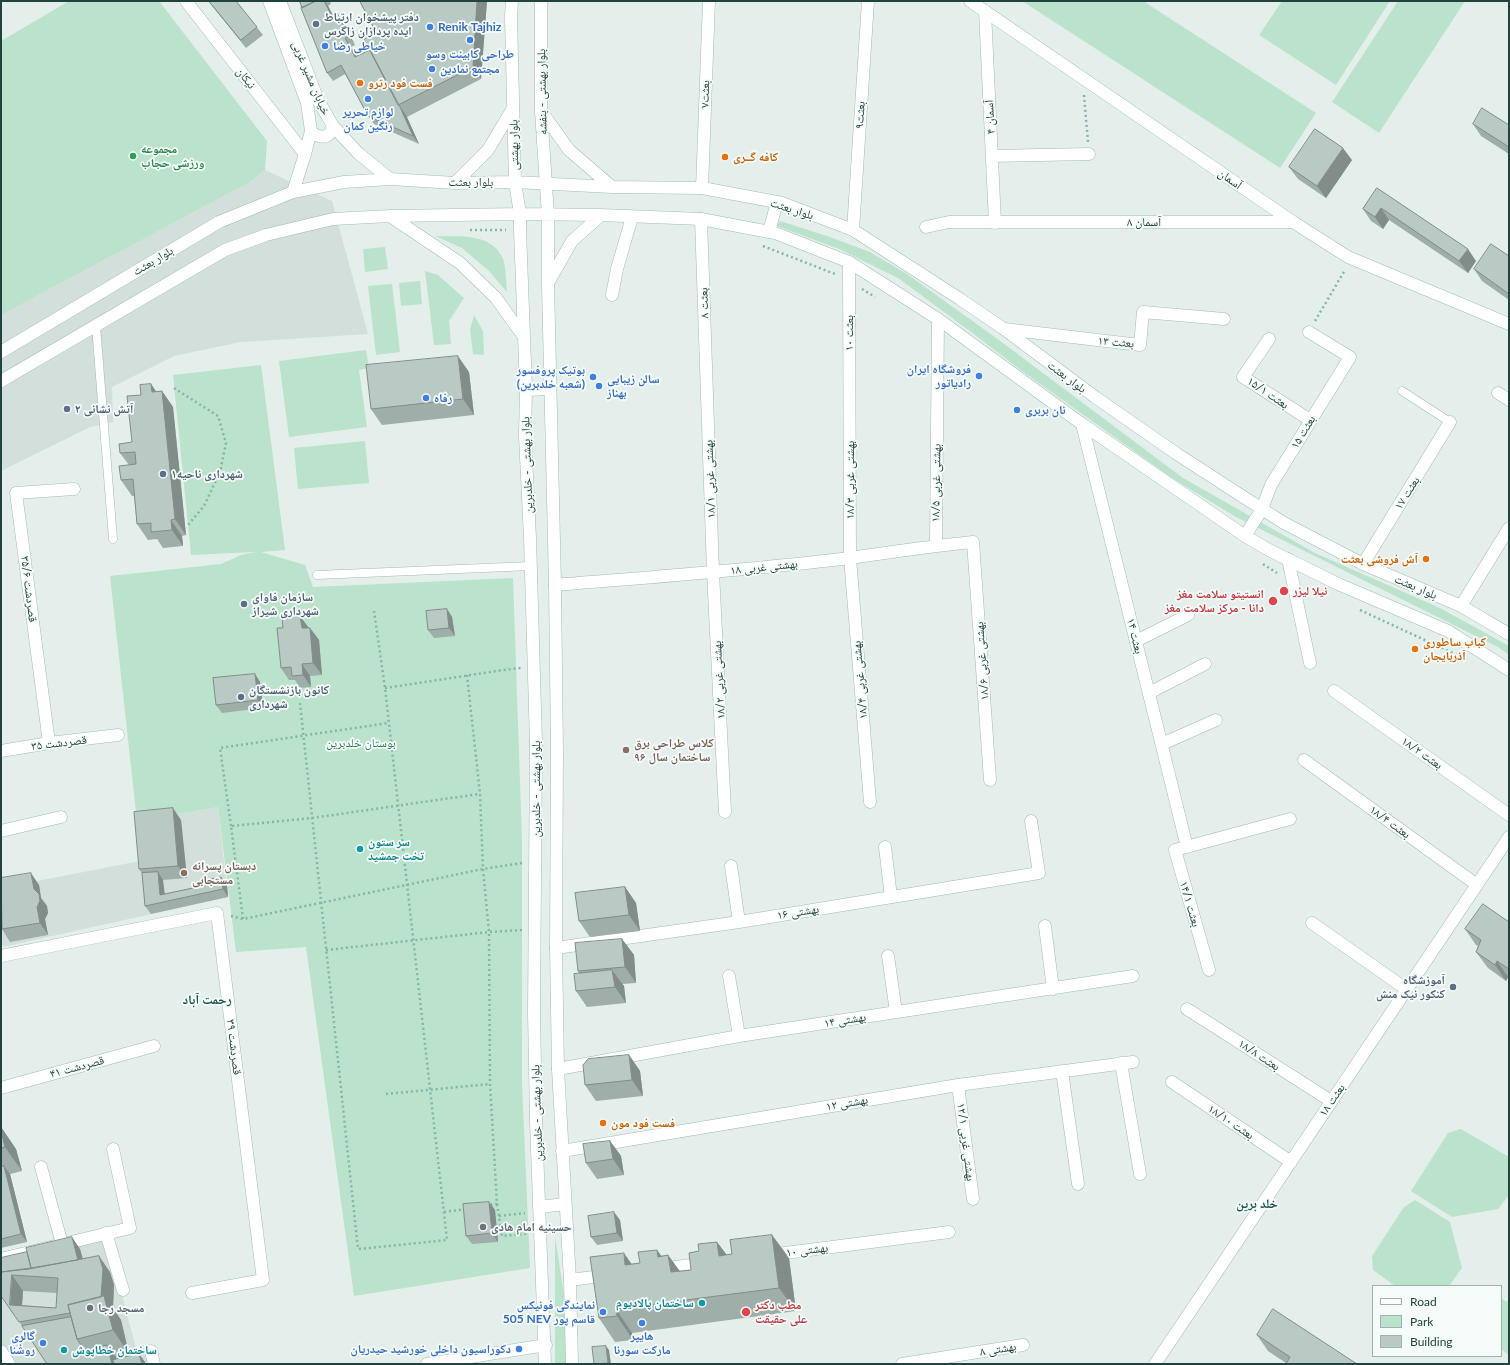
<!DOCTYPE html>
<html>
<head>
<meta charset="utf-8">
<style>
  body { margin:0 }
  #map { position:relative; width:1510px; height:1365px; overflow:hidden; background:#e4efec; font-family:Lato,sans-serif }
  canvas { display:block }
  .frame { position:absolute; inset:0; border:2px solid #21433f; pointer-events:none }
  .legend { position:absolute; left:1372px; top:1285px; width:130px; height:72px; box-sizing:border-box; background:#f5fbf9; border:1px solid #a0b1af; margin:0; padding:5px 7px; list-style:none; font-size:12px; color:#21433f }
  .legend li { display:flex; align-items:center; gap:8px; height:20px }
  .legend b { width:20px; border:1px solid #a0b1af }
</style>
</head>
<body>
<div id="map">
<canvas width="1510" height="1365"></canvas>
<div class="frame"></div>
<ul class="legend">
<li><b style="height:5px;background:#fff"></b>Road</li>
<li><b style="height:11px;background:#bbe2cb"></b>Park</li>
<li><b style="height:11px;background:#b9cac5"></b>Building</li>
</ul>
</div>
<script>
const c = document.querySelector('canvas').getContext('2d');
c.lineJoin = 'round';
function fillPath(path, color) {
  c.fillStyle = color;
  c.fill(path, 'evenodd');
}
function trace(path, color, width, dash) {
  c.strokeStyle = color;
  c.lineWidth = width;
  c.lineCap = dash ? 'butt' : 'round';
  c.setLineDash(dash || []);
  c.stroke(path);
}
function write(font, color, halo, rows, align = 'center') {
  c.font = font + ' Lato,"Noto Naskh Arabic",sans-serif';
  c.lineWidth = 3.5;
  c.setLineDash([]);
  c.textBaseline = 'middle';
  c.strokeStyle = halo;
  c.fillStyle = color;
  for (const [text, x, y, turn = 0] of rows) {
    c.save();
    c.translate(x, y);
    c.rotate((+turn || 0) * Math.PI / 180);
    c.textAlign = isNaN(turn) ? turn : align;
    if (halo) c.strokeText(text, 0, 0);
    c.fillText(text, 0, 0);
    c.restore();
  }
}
fillPath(new Path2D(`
  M265,170L332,201L368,334L241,342L174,356L112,387L113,422L90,427L1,471V315L250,182Z
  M218,807L228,897L3,947L1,940V888L140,861L137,821Z
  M107,1236L136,1349L151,1346L155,1364H1V1263Z`), '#d2dfdb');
fillPath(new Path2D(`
  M69,1H159L267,141L265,170L250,182L1,315V41Z
  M1022,1H1143L1316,113L1280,168Z
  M1282,1H1390L1336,85L1259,35Z
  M1398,1H1465L1379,133L1332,102Z
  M780,221L830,237L870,252L907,274L1003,343L1183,478L1315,553L1440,608L1509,646V655L1498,647L1236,517L1172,478L1022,371L963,326L898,278L839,249L777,226Z
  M435,236C458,237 492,232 503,259C506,267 506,283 507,292L489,271L462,248Z
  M385,247L388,269L365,272L363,249Z
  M425,271L438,275L464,298L449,321L451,344L434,345Z
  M420,281L422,304L401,306L399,283Z
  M392,284L400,352L376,355L368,286Z
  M474,315L483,331L484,355L473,354L470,330Z
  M366,350L369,368L359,370L367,427L289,437L279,361Z
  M261,365L285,550L261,552L305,565L313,587L513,578L522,841V1084L530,1268L354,1296L306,947L236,952L218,807L137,821L110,576L221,564L241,555L255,552L191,555L173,375Z
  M365,441L369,483L298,489L294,448Z
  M1461,1129L1509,1157V1195L1498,1209L1452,1217L1411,1191L1448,1133Z
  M1415,1200L1450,1222L1462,1268L1449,1286H1395L1373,1270L1372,1256L1404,1207Z
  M555,1236L564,1295L568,1364H555Z
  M1501,1298L1507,1302L1509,1298V1355L1501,1349Z`), '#bbe2cb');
const lane = new Path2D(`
  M96,326L113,539
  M1402,391L1450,422
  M317,575L531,566`);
const street = new Path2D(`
  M985,11L995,223
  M992,156L1089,154
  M702,188L709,1
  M701,219L713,572L725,812
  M926,227L949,222H1293
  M853,230L868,1
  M849,262L850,558L870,802
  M612,295L617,269L632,217
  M1004,329L1140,345L1143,312L1224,319
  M1269,339L1243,377L1310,420
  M1498,393L1509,400
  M1082,424L1187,847
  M1262,509L1271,485L1350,357L1309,332
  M936,545L938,319
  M1288,559L1310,663
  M1363,564L1450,422
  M555,585C653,577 752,570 850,558C891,552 932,546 973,542L990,780
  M1461,606L1509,528
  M1136,641L1188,615
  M1334,691L1509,815
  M1149,693L1205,664
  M49,743L16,493L74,489
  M1162,744L1216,720
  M1,751L49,743L118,735
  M1304,760L1477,885
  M1,831L61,817
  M885,847L891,897
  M731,866L739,922
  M1312,923L1406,989
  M1045,926L1053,989
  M556,948L739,922L1039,873L1031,821
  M1,956L217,913L263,1280L192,1293
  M888,956L896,1012
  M1209,970L1175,850L1290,819
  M729,976L739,1036
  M1187,1009L1331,1101
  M1121,1063L1140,1174
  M558,1069L739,1036L1133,976
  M1062,1071L1078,1184
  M1172,1082L1291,1162
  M958,1085L973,1199
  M1,1088L154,1046
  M562,1151L958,1085L1133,1062
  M41,1167L62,1244
  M106,1233L123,1290
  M770,1255L949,1232
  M1,1259L130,1228L113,1149
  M661,1269L706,1263
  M570,1280L609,1275
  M151,1351L154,1364
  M902,1364L1023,1345
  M1155,1364L1509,837`);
const secondary = new Path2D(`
  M186,1L305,154
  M269,1L307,103L311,131L305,154L293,192
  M280,1L318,100L333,126L358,153L390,179
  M512,1L511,17L515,182L520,214V230L526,390L525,436L530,538L536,744L534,1012L536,1122L545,1364
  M541,1V111L548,215V284L555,585L557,752L556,948L558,1069L570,1280L572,1364
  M970,1L1293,222L1348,257L1509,324
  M541,111L569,150L612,187
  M311,131C314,135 323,139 328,135C331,133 332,129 333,126
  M455,183L488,150L513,108
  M390,216L460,263L496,298L524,337
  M769,232L777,202
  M548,283L572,241L601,215
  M1,352L219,222L293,192L344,182L390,179L455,183L515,182L612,187L702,188L782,203L853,230L960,299L1004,329L1095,397L1177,454L1262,509L1284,523L1363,564L1461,606L1509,634
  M1,381L225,250L266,235L333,219L390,216L520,214L601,215L701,219L775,233L849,262L938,319L1082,424L1245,536L1269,550L1338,584L1448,631L1509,670
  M526,390L550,389
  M1245,536L1262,509
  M539,1207L565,1204
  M1,1351L9,1364
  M427,1364L546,1345`);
trace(lane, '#a6b8b5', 9);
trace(street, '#a6b8b5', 13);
trace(secondary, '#a1bcb7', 13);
trace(new Path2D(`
  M1084,95L1088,142
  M470,230H506
  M763,246L835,274
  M862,289L875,297
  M1315,321L1345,270
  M174,388L218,416L226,443L220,472L204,506L188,525
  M1263,564L1277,573
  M1360,610L1457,655
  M467,675L480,794L483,869L489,932L490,1084L497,1204L489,1205
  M385,688L503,670L521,668
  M300,703L358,1249L447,1240L385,688L374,611
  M231,826L220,748L388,723
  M231,916L243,919L483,869L522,863
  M243,919L231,826L312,818L479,794
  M326,950L489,932L522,930
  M386,1094L490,1084
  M497,1204L502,1236L526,1234
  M444,1212L467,1209
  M499,1216L525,1213`), '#82b6ac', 2.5, [2, 3]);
trace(lane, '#fff', 8);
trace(street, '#fff', 12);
trace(secondary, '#fff', 12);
fillPath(new Path2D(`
  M208,1H236L263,35L246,48Z
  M299,1H330L331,4L328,6L333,15L337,13L342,21L355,45L351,47L357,57L370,50L376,33L360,1H487L481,79L407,117L406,115L419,144L374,124L368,116L345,74L333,81L327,73Z
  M1473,124L1509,125V154L1481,136Z
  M1352,160L1326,198L1298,179L1289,167Z
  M1377,188L1476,261L1468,273L1389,220L1383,229L1371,221L1363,209Z
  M1509,256V300L1482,281L1474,269Z
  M469,372L474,415L382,425L371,409Z
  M151,384L156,392L162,391L173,407L186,535L182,536L183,546L163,548L157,539L148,540L137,524L134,496H132L121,480L129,465L120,453L132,442L141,395Z
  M447,609L452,617L455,636L434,638L428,630Z
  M309,628H310L319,640L322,675L310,676L311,687L300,688L295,680H289L281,668Z
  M255,674L260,682L263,708L222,713L216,705Z
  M181,820L187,878L163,880L165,894L207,885L221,877L227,885L228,897L151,914L145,906L142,873L139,869Z
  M39,885L41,898L47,906L48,913L45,919L48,935L10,942L2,929Z
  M625,887L636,903L640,931L590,937L579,921Z
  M1509,922V977H1508L1506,981L1488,968L1476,952L1478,946L1476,945L1465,929Z
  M622,939L634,955L636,983L622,984L624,986L626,1003L587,1007L576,991L579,974L578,971Z
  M629,1055L640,1071L643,1096L596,1101L585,1085Z
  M1,1127L16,1149L22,1171L10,1174L27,1242L1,1248Z
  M610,1141L621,1156L624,1175L597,1179L586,1163Z
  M489,1202L495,1210L498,1242L472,1244L466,1236Z
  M620,1220L623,1241L597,1245L591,1237Z
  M772,1235L789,1258L796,1311L632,1333L633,1340L615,1342L599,1318L632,1264L640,1263L657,1250L661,1256L668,1255L680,1271L691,1270L699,1251L717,1242L727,1255L732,1254Z
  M80,1249L83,1259L110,1272L114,1285L113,1308L121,1320L129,1354L116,1357V1359L139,1354L145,1362V1364H47L23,1327L1,1296V1258ZM23,1291L57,1293L56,1308L22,1305Z
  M1257,1335L1357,1364L1286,1363L1268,1351Z`), '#9faea9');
fillPath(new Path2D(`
  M324,1L328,6L337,24L332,16Z
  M477,1H487L481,79L473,67Z
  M337,13L342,21L355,45L349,36Z
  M345,38L351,47L361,65L355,57Z
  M400,107L406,115L419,144L413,136Z
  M1343,148L1352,160L1326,198L1317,186Z
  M1381,208L1389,220L1383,229L1375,217Z
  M1468,249L1476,261L1468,273L1459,261Z
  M458,356L469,372L474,415L463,399Z
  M151,384L162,400L152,392Z
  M162,391L173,407L186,535L175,519Z
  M171,520L182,536L183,546L172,530Z
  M447,609L452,617L455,636L449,628Z
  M300,616L309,628H302Z
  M310,628L319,640L322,675L313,663Z
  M302,664L310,676L311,687L303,675Z
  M255,674L260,682L263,708L258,700Z
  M173,808L181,820L187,878L178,866Z
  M158,872L163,880L165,902L160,895Z
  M31,873L39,885L41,898L47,906L48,913L45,919L48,935L40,923Z
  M221,877L227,885L228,897L223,889Z
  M625,887L636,903L640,931L629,915Z
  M622,939L634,955L636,983L625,967Z
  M1497,961L1508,977L1506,981L1495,965Z
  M612,970L624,986L626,1003L615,987Z
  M629,1055L640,1071L643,1096L632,1080Z
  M1,1127L16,1149L22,1171L5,1147L1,1131Z
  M610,1141L621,1156L624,1175L613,1159Z
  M4,1166L10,1174L27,1242L21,1234Z
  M489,1202L495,1210L498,1242L492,1233Z
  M614,1212L620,1220L623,1241L617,1233Z
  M772,1235L789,1258L796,1311L779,1288Z
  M72,1237L80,1249L87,1276L79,1264Z
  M717,1242L734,1265L719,1256Z
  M657,1250L671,1269L668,1255L685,1279L674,1276L658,1257Z
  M624,1253L640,1276L625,1265Z
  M99,1256L110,1272L114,1285L113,1308L121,1320L129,1354L113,1330L101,1306Z
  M12,1275L23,1291L21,1320L10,1305Z
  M616,1309L632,1333L633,1340L617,1316Z
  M107,1345L116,1357L117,1364H112Z
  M606,1346L609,1350L611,1364L608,1363Z
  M139,1354L145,1362V1364H142Z`), '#828d8a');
const building = new Path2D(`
  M209,1H236L257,27L241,40Z
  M303,1H316L302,8L300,2Z
  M316,1H324L332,16L337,13L349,36L345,38L355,57L370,50L400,107L413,136L368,116L341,65L327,73L301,8Z
  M360,1H477L473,67L398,105L364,39L376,33Z
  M1482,108L1509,125V147L1473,124Z
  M1315,129L1343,148L1317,186L1289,167Z
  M1377,188L1468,249L1459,261L1381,208L1375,217L1363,209Z
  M1491,244L1509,256V294L1474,269Z
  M458,356L463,399L371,409L366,365Z
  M151,384L152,392L162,391L175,519L171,520L172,530L151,532V523L137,524L133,479L121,480L119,466L136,464L135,452L120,453L119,444L132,442L127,396L141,395L140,385Z
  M447,609L449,628L428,630L426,611Z
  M300,616L302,628H310L313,663L302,664L303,675L292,676L291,667L281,668L277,628H283L282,617Z
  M255,674L258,700L216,705L213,678Z
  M173,808L178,866L139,869L134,812Z
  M158,872L160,895L207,885L206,880L221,877L223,889L145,906L142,873Z
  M31,873L34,889L39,894L40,901L37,907L40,923L2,929L1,878Z
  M625,887L629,915L579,921L575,893Z
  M1483,904L1509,922V969L1497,961L1495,965L1476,952L1481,940L1465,929Z
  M622,939L625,967L578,971L575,943Z
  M612,970L615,987L576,991L574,974Z
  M629,1055L632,1080L585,1085L583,1065L588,1059Z
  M1,1131L5,1147L1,1148Z
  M610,1141L613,1159L586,1163L583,1144Z
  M4,1166L21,1234L1,1239V1167Z
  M489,1202L492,1233L466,1236L463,1204Z
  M614,1212L617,1233L591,1237L588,1216Z
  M772,1235L779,1288L616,1309L617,1316L599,1318L590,1257L624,1253L625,1265L640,1263L638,1252L657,1250L658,1257L668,1255L671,1272L691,1270L689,1253L699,1251L698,1244L717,1242L719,1256L732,1254L730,1240Z
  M72,1237L78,1260L31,1268L26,1248Z
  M27,1252L31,1268L1,1272V1258Z
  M99,1256L103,1269L101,1297L68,1305L70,1313L19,1322L1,1296V1272L29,1269ZM12,1275L58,1278L56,1308L10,1305Z
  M104,1296L113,1330L77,1339L68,1305Z
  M1273,1309L1357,1364H1286L1290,1357L1257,1335Z
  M71,1317L77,1339L85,1351L107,1345L112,1364H47L22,1326Z
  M606,1346L608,1363L594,1364L592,1347Z
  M139,1354L142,1364H114L113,1360Z`);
fillPath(building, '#b9cac5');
trace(building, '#828d8a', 1);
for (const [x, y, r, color] of [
  [316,24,4,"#5c6f8a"],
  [430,27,4,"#3f7fe0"],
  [470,40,4,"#3f7fe0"],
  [325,46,4,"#3f7fe0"],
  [432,69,4,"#3f7fe0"],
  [360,83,4,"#e8710a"],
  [368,99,4,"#3f7fe0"],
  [133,156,4,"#2e9e5b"],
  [725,157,4,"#e8710a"],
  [979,376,4,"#3f7fe0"],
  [593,377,4,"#3f7fe0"],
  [599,386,4,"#3f7fe0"],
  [426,398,4,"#3f7fe0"],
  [67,409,4,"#5c6f8a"],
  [1017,410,4,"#3f7fe0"],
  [163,474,4,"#5c6f8a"],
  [1426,559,4,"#e8710a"],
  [1284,591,5,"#e0444e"],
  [1273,601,5,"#e0444e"],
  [244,604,4,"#5c6f8a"],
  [1415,649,4,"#e8710a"],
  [241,697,4,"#5c6f8a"],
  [626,750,4,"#8d6e63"],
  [360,849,4,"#0f9aa8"],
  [184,873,4,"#8d6e63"],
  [1453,987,4,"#5c6f8a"],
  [603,1123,4,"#e8710a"],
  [483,1227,4,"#6b7280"],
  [702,1303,4,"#0f9aa8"],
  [90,1308,4,"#6b7280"],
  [603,1312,4,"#3f7fe0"],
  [746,1312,5,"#e0444e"],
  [642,1323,4,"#3f7fe0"],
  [43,1343,4,"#3f7fe0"],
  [519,1349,4,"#3f7fe0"],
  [64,1350,4,"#0f9aa8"]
]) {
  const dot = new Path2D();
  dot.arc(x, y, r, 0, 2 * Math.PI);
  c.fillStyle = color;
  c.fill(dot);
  trace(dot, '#f5fbf9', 1.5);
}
write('bold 12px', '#4e5e75', '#f5fbf9', [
  ["دفتر پیشخوان ارتباط",324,17],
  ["ایده پردازان زاگرس",324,31],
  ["آتش نشانی ۲",75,409],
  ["شهرداری ناحیه۱",171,474],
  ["سازمان فاوای",252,597],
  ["شهرداری شیراز",252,611],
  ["کانون بازنشستگان",249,690],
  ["شهرداری",249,704],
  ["آموزشگاه",1445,980,"right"],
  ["کنکور نیک منش",1445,994,"right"]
], 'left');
write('bold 12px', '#366cbe', '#f5fbf9', [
  ["Renik Tajhiz",438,27],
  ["خیاطی رضا",333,46],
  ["طراحی کابینت وسو",470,54,"center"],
  ["مجتمع نمادین",440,69],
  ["لوازم تحریر",368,112,"center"],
  ["رنگین کمان",368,126,"center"],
  ["فروشگاه ایران",971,369,"right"],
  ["رادیاتور",971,383,"right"],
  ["بوتیک پروفسور",585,370,"right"],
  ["(شعبه خلدبرین)",585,384,"right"],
  ["سالن زیبایی",607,379],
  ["بهناز",607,393],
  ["رفاه",434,398],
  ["نان بربری",1025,410],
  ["نمایندگی فونیکس",595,1305,"right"],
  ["505 NEV قاسم پور",595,1319,"right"],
  ["گالری",35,1336,"right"],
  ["روشْنا",35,1350,"right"],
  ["هایپر",642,1336,"center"],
  ["مارکت سورنا",642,1350,"center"],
  ["دکوراسیون داخلی خورشید حیدریان",511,1349,"right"]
], 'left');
write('12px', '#21433f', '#f5fbf9', [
  ["نیکان",246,78,52],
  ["خیابان مشیر غربی",311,78,67],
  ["بلوار بهشتی - بنفشه",542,92,-91],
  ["بعثت۷",705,94,-88],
  ["بعثت۹",860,115,-86],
  ["۴ آسمان",990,117,-93],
  ["بلوار بهشتی",514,145,-91],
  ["آسمان",1230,179,35],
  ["بلوار بعثت",471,182],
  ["بلوار بعثت",792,209,18],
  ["۸ آسمان",1144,222],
  ["بلوار بعثت",153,261,-31],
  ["۸ بعثت",704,303,-92],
  ["۱۰ بعثت",849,333,-90],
  ["۱۳ بعثت",1116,342,5],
  ["بلوار بعثت",1067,377,37],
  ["۱۵/۱ بعثت",1268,393,34],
  ["بعثت ۱۵",1303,432,-59],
  ["بلوار بهشتی - خلدبرین",527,465,-92],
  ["بهشتی غربی ۱۸/۱",710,479,-92],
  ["بهشتی غربی ۱۸/۳",850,480,-90],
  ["بهشتی غربی ۱۸/۵",936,483,-89],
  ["بعثت ۱۷",1407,493,-58],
  ["بهشتی غربی ۱۸",764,567,-6],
  ["بلوار بعثت",1416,587,23],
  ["قصردشت ۳۵/۶",29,589,83],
  ["بعثت ۱۴",1135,636,76],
  ["بهشتی غربی ۱۸/۶",982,661,-94],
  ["بهشتی غربی ۱۸/۲",719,680,-93],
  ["بهشتی غربی ۱۸/۴",860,680,-95],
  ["قصردشت ۳۵",59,743,-7],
  ["۱۸/۲ بعثت",1422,753,35],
  ["بلوار بهشتی - خلدبرین",536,789,-90],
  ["۱۸/۴ بعثت",1390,822,36],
  ["۱۴/۱ بعثت",1190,904,74],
  ["۱۶ بهشتی",798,912,-9],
  ["۱۴ بهشتی",845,1020,-9],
  ["قصردشت ۳۹",234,1047,83],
  ["۱۸/۸ بعثت",1259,1055,33],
  ["قصردشت ۴۱",77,1067,-15],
  ["بعثت ۱۸",1332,1100,-56],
  ["۱۲ بهشتی",847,1103,-10],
  ["بلوار بهشتی - خلدبرین",537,1113,-92],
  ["۱۸/۱۰ بعثت",1231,1122,34],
  ["۱۲/۱ بهشتی غربی",966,1142,83],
  ["۱۰ بهشتی",807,1250,-7],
  ["۸ بهشتی",998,1349,-9]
]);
write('bold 12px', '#c56008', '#f5fbf9', [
  ["فست فود رترو",368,83],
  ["کافه گــری",733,157],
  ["آش فروشی بعثت",1418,559,"right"],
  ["کباب ساطوری",1423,642],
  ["آذربایجان",1423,656],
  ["فست فود مون",611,1123]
], 'left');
write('bold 12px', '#27864d', '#f5fbf9', [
  ["مجموعه",141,149],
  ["ورزشی حجاب",141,163]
], 'left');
write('bold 12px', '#be3a42', '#f5fbf9', [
  ["نیلا لیزر",1293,591],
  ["انستیتو سلامت مغز",1264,594,"right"],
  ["دانا - مرکز سلامت مغز",1264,608,"right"],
  ["مطب دکتر",755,1305],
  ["علی حقیقت",755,1319]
], 'left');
write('12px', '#277e55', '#f5fbf9', [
  ["بوستان خلدبرین",361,743]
]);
write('bold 12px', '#785e54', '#f5fbf9', [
  ["کلاس طراحی برق",634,743],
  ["ساختمان سال ۹۶",634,757],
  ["دبستان پسرانه",192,866],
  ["مستجابی",192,880]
], 'left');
write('bold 12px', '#0d838f', '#f5fbf9', [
  ["سر ستون",368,842],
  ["تخت جمشید",368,856],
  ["ساختمان پالادیوم",694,1303,"right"],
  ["ساختمان خطاپوش",72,1350]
], 'left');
write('bold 12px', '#5b616d', '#f5fbf9', [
  ["حسینیه امام هادی",491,1227],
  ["مسجد رجا",98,1308]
], 'left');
write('bold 13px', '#1b5751', '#f5fbf9', [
  ["رحمت آباد",207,1000],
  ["خلد برین",1257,1204]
]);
</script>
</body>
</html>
